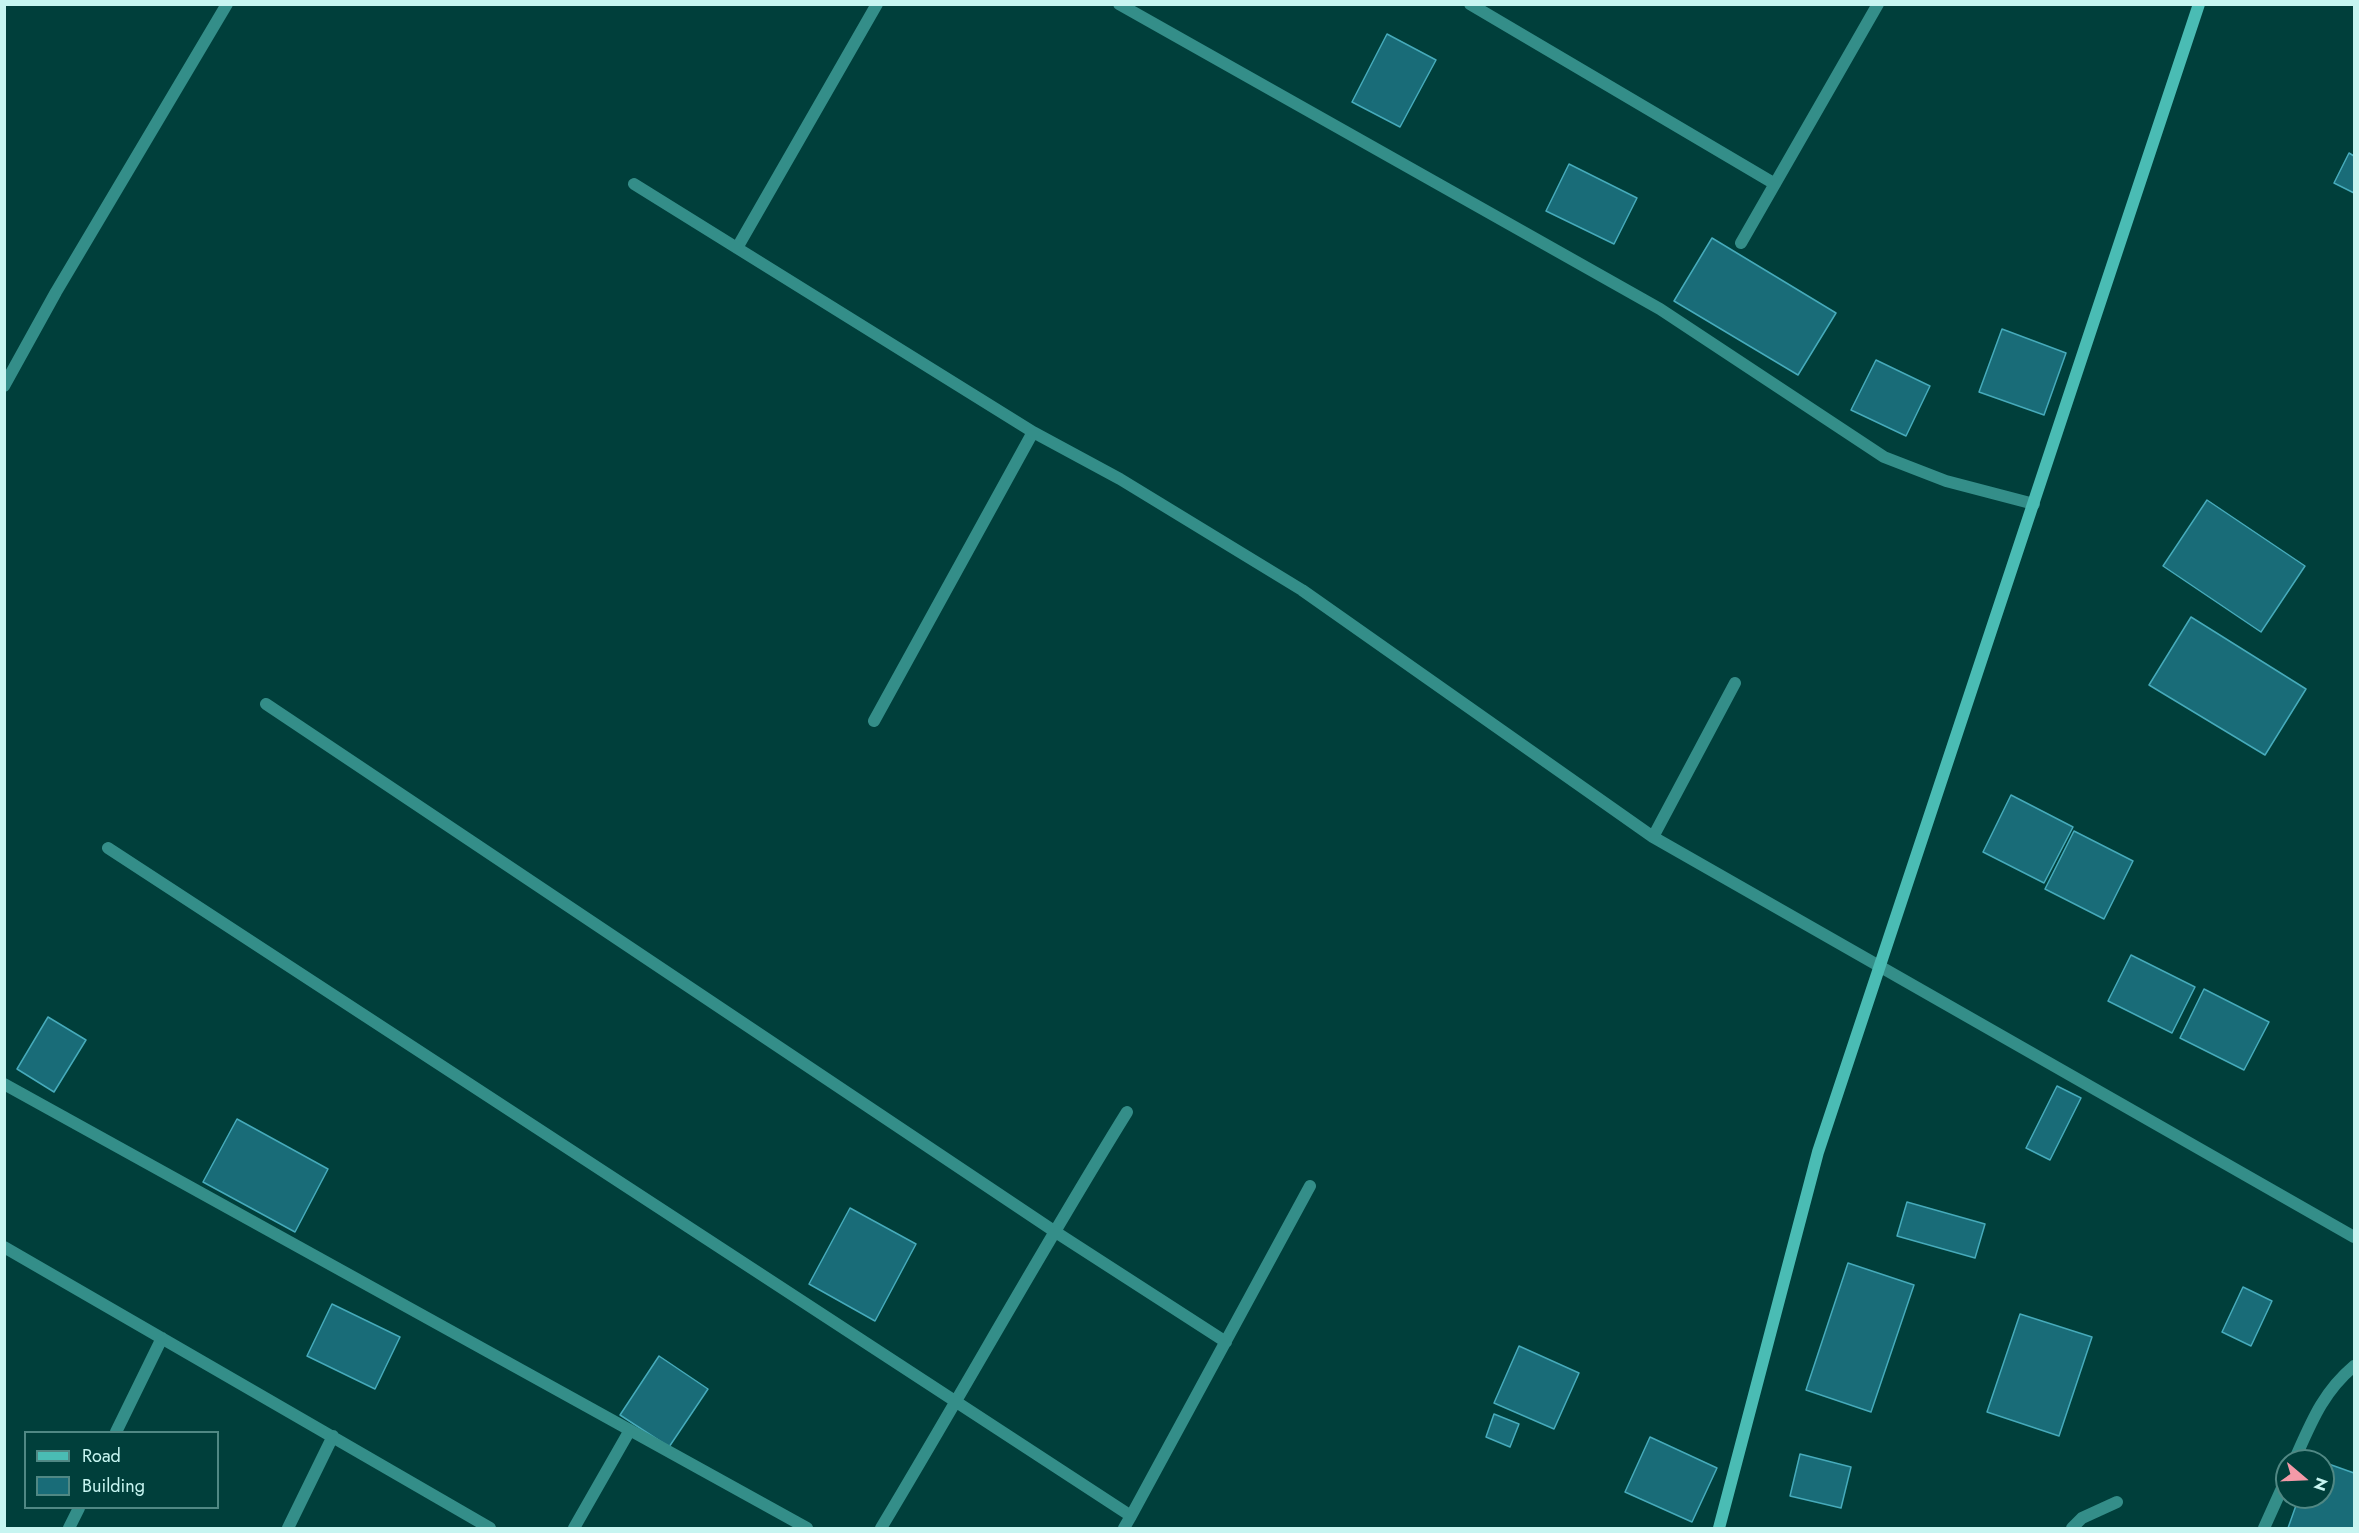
<!DOCTYPE html>
<html>
<head>
<meta charset="utf-8">
<style>
  body { margin:0 }
  #map { position:relative; width:2359px; height:1533px; overflow:hidden; background:#003f3b; font-family:Jost,sans-serif }
  canvas { display:block }
  .frame { position:absolute; inset:0; border:6px solid #c7f5f1; pointer-events:none }
  .legend { position:absolute; left:24px; top:1431px; width:195px; height:78px; box-sizing:border-box; background:#003f3b; border:2px solid #508884; margin:0; padding:8px 10px; list-style:none; font-size:18px; color:#c7f5f1 }
  .legend li { display:flex; align-items:center; gap:12px; height:30px }
  .legend b { width:30px; border:2px solid #508884 }
  .north { position:absolute; left:2275px; top:1449px; width:60px; height:60px; box-sizing:border-box; background:#003f3b; border:2px solid #508884; border-radius:50%; rotate:109deg; font-size:16px; font-weight:700; line-height:24px; text-align:center; color:#c7f5f1 }
  .north::after { content:''; display:block; margin:auto; width:21px; height:27px; background:#f39aa8; clip-path:polygon(50% 0,100% 100%,50% 72%,0 100%) }
</style>
</head>
<body>
<div id="map">
<canvas width="2359" height="1533"></canvas>
<div class="frame"></div>
<ul class="legend">
<li><b style="height:8px;background:#4abcb4"></b>Road</li>
<li><b style="height:16px;background:#196c78"></b>Building</li>
</ul>
<div class="north">N</div>
</div>
<script>
const c = document.querySelector('canvas').getContext('2d');
c.lineJoin = 'round';
function fillPath(path, color) {
  c.fillStyle = color;
  c.fill(path, 'evenodd');
}
function trace(path, color, width, dash) {
  c.strokeStyle = color;
  c.lineWidth = width;
  c.lineCap = dash ? 'butt' : 'round';
  c.setLineDash(dash || []);
  c.stroke(path);
}
const building = new Path2D(`
  M1387,34L1436,60L1400,127L1352,102Z
  M2349,153L2354,156V193L2334,183Z
  M1569,164L1637,198L1614,244L1546,211Z
  M1712,238L1836,313L1798,375L1674,301Z
  M2002,329L2066,353L2044,415L1979,392Z
  M1876,360L1930,386L1906,436L1851,410Z
  M2207,500L2305,566L2261,632L2163,566Z
  M2191,617L2306,689L2265,755L2149,685Z
  M2011,795L2073,827L2044,883L1983,852Z
  M2074,831L2133,861L2104,919L2045,889Z
  M2131,955L2195,987L2172,1033L2108,1001Z
  M2204,989L2269,1022L2244,1070L2180,1038Z
  M48,1017L86,1040L54,1092L17,1069Z
  M2057,1086L2081,1098L2050,1160L2026,1148Z
  M237,1119L328,1169L295,1232L203,1182Z
  M1907,1202L1985,1224L1975,1258L1897,1236Z
  M850,1208L916,1244L875,1321L809,1284Z
  M1848,1263L1914,1285L1871,1412L1806,1390Z
  M2243,1287L2272,1301L2251,1346L2222,1332Z
  M332,1304L400,1337L375,1389L307,1356Z
  M2020,1314L2092,1337L2059,1436L1987,1412Z
  M1519,1346L1579,1373L1554,1429L1494,1403Z
  M659,1356L708,1389L669,1447L620,1415Z
  M1494,1414L1519,1424L1510,1447L1486,1437Z
  M1650,1437L1717,1468L1692,1522L1625,1492Z
  M1800,1454L1851,1467L1841,1508L1790,1496Z
  M2323,1462L2354,1473V1528H2288L2299,1497H2323Z`);
fillPath(building, '#196c78');
trace(building, '#46abbb', 1.5);
trace(new Path2D(`
  M1119,4L1660,309L1884,457L1946,481L2034,504
  M1470,4L1775,184
  M634,184L1033,432L1120,479L1302,590L1653,837L2354,1237
  M1741,243L1878,4
  M737,248L877,4
  M4,386L56,292L227,4
  M266,704L1054,1231L1226,1342
  M874,721L1033,432
  M1653,837L1735,683
  M108,848L1131,1516L1124,1528
  M4,1084L807,1528
  M4,1247L490,1528
  M116,1432L162,1338
  M2294,1461C2311,1423 2322,1393 2354,1366
  M1131,1516L1310,1186
  M69,1528L79,1508
  M288,1528L333,1436
  M574,1528L630,1430
  M881,1528C964,1390 1042,1249 1127,1112
  M2072,1528L2082,1518L2117,1502
  M2264,1528L2287,1477`), '#348e89', 12);
trace(new Path2D(`
  M1719,1528L1818,1152L2199,4`), '#4abcb4', 12);
</script>
</body>
</html>
